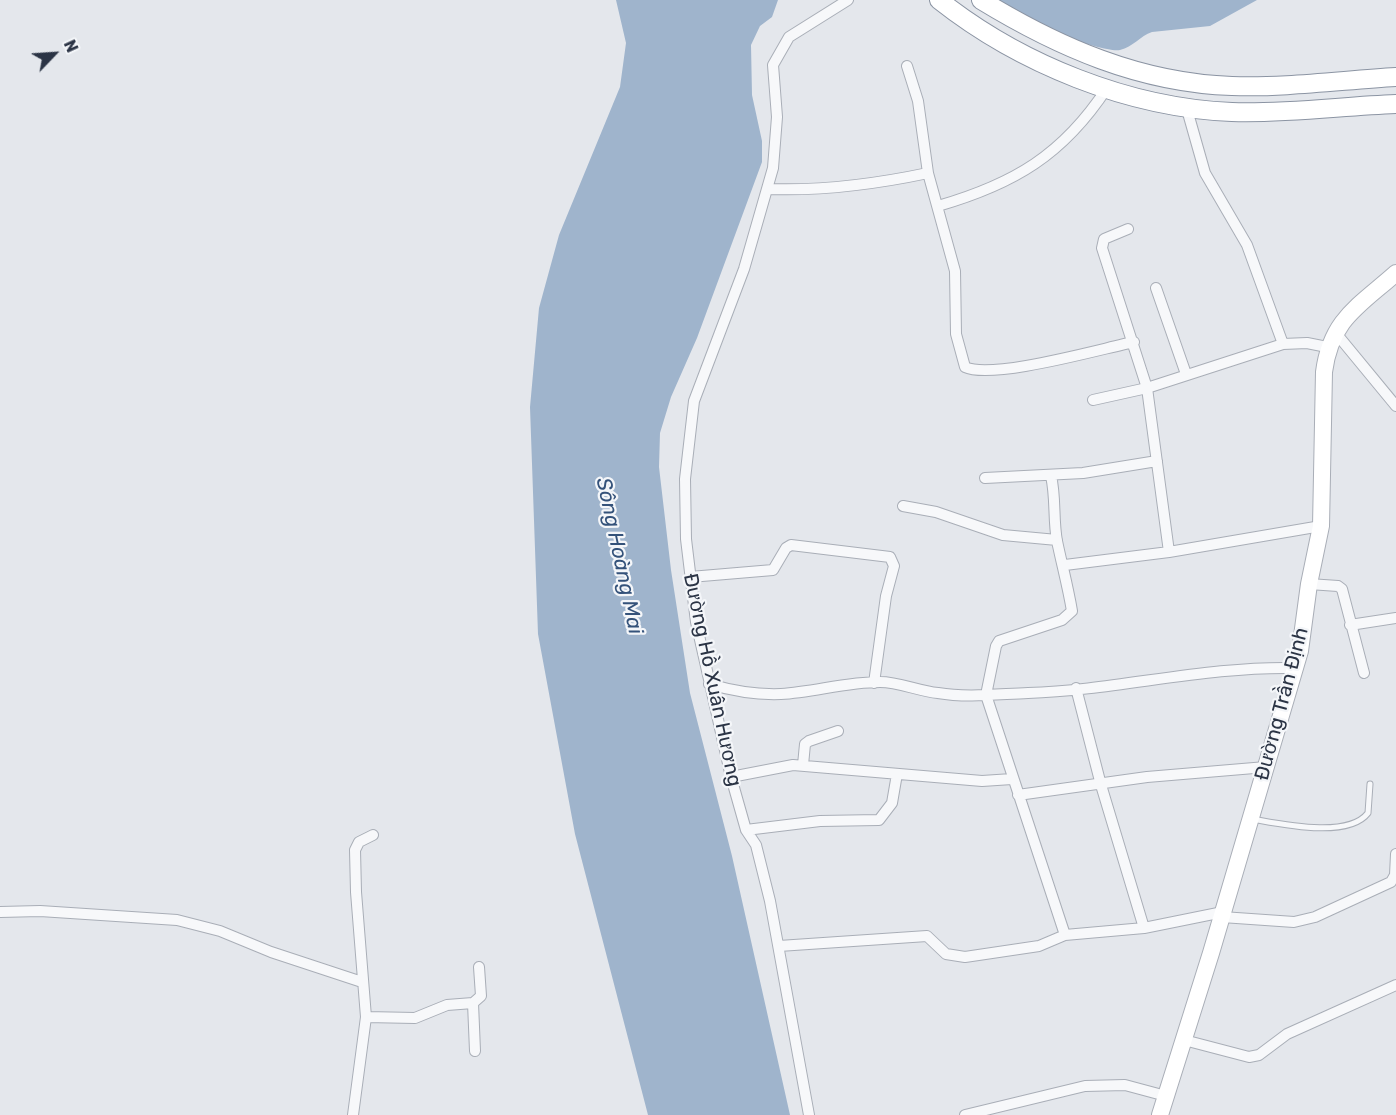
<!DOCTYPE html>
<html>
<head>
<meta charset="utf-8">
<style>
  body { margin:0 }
  #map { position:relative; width:1396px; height:1115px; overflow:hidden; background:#e4e7ec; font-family:Rubik,sans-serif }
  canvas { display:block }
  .north { position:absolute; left:24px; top:24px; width:60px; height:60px; -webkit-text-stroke:4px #f4f6f9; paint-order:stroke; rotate:65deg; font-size:16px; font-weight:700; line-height:24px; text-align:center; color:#2b3445 }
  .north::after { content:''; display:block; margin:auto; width:21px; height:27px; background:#2b3445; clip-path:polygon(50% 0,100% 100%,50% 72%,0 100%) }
</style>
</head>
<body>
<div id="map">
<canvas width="1396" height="1115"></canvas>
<div class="north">N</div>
</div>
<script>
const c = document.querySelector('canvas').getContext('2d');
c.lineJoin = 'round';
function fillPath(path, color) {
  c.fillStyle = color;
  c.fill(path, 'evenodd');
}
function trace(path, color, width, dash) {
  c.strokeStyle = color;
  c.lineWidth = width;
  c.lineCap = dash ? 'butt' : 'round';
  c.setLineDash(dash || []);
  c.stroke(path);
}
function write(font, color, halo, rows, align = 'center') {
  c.font = font + ' Rubik,sans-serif';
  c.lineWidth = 4.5;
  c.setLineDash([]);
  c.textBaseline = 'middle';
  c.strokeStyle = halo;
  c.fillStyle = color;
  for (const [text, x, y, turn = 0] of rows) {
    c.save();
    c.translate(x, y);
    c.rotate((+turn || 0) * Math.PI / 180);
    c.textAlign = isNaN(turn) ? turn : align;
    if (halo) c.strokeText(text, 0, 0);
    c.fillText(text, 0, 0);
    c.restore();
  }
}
fillPath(new Path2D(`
  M616,0H778L772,17L760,26L751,45L752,95L762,141V162L697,338L671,397L660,433L659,467L671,570L690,693L732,856L790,1115H648L575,834L538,634L530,407L539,308L559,235L620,87L626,43Z
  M991,0H1257L1210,26L1152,32C1140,36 1133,47 1120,50C1103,53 1032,25 1014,16C1006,11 998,5 991,0Z`), '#9fb4cc');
const service = new Path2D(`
  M1252,819C1281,824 1348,839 1368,813L1370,784`);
const minor = new Path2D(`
  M907,66L918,101L928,173L955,271L956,334L965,367C992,380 1100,349 1134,342
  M1186,106L1205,173L1247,245L1283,344
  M768,189C821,191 876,184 928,173
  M938,206C1014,184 1063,155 1107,88
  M1128,229L1104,239L1102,248L1147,388L1169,552
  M1156,288L1186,374
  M1335,332L1396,406
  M1093,400L1147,388L1283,344L1307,343L1327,347
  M1051,476C1056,497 1053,520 1057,541C1062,565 1068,587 1072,611L1062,620L999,641L996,646L986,695L1065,935
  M985,478L1083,473L1157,461
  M903,506L936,512L1003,535L1057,540
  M1065,565L1169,552L1321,526
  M690,577L773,570L786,548L791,545L890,557L894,566L886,596L874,683
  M1309,584L1338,586L1342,589L1364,673
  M1350,625L1396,618
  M709,684C733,691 756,695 781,694C814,692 846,682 880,682C899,682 918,691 938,693C967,698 999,694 1028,693C1118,690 1205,666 1295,668
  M1076,688L1101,785L1144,928
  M803,765L805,744L809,741L838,731
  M731,777L793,765L982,781L1012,779
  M1018,795L1147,777L1266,767
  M746,830L820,821L879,820L892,803L897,774
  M0,912L40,911L177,920L220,931L271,952L362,982
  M1222,917L1294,922L1315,917L1391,882L1395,875L1396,854
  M779,946L927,936L946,954L965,957L1039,946L1065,935L1144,928L1223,912
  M473,1003L475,1051
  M366,1017L415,1018L447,1005L473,1003L481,996L479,967
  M1184,1040L1249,1057L1259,1055L1287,1034L1396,985
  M353,1115L366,1017L356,892L355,850L359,842L373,835
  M809,1115L770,901L756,845L746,830L731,777L696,622L686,539L685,479L694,401L744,269L773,168L777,117L773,65L789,37L848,0
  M965,1115L1085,1086L1125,1085L1166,1096`);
const secondary = new Path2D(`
  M1160,1115L1211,953L1300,651L1309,584L1321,526L1324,372C1331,319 1359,306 1396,273`);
const trunk = new Path2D(`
  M939,0C1020,64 1129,108 1232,112C1285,114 1343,106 1396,104
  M981,0C1058,47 1140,83 1232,86C1283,88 1344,80 1396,77`);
trace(service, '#a9aeb7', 7);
trace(minor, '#a9aeb7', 12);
trace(secondary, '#a9aeb7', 18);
trace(trunk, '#8b94a3', 20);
trace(service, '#f7f8fa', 5);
trace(minor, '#f7f8fa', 10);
trace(secondary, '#fff', 16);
trace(trunk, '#fff', 18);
write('20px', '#2b3445', '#f4f6f9', [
  ["Đường Hồ Xuân Hương",712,680,78],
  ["Đường Trần Định",1282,704,-75]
]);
write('italic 21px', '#34527a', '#f4f6f9', [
  ["Sông Hoàng Mai",619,556,78]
]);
</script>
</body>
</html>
